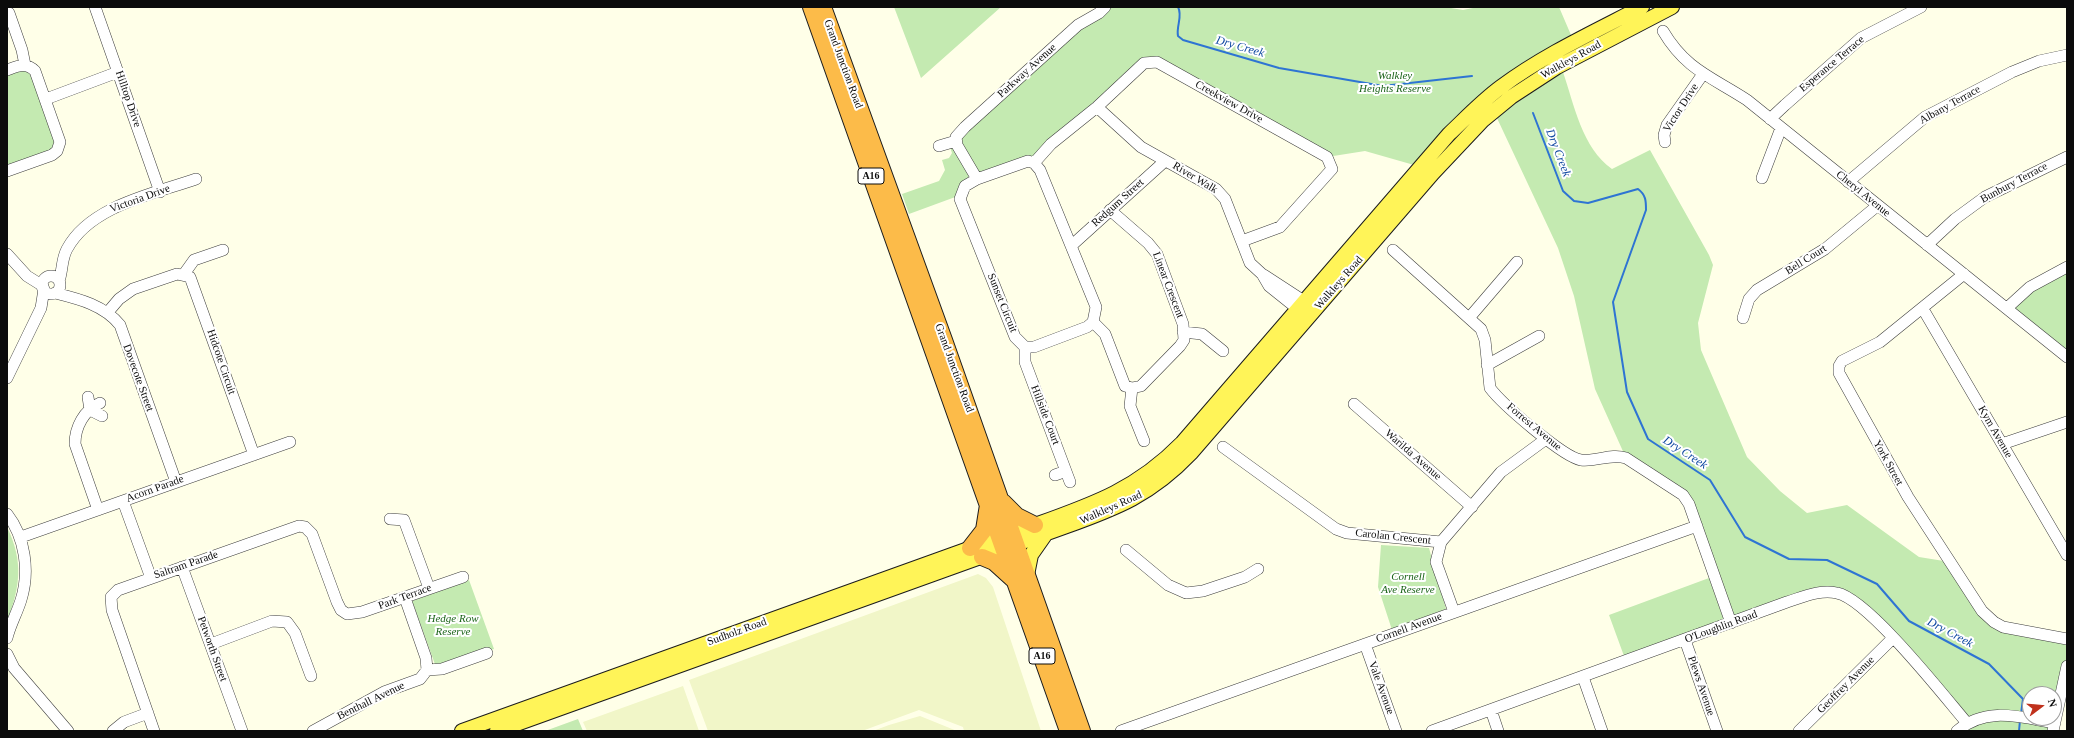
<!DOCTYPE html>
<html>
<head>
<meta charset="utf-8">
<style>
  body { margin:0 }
  #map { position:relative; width:2074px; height:738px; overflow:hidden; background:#ffffe8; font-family:Georgia,serif }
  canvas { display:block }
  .frame { position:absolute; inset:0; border:8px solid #0b0b0b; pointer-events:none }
  .north { position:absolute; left:2022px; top:686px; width:40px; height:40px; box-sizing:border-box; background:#fff; border:1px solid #9d9d9d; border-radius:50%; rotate:74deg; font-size:11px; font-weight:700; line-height:16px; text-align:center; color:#0b0b0b }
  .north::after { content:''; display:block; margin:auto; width:14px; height:18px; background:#c0321d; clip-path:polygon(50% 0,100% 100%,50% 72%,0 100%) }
</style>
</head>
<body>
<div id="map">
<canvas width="2074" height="738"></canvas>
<div class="frame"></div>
<div class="north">N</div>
</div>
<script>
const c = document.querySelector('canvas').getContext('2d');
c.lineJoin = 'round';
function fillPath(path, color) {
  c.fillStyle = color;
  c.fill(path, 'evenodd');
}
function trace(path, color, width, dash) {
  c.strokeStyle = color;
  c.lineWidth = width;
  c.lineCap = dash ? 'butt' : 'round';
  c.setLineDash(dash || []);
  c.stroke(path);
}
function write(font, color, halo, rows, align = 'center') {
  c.font = font + ' Georgia,serif';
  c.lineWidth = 4;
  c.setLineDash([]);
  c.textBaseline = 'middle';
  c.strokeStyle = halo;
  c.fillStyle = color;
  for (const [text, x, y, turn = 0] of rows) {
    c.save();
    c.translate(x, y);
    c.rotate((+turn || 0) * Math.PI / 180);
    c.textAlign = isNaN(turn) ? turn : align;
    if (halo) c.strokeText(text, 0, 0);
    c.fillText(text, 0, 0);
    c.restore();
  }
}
fillPath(new Path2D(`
  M978,574L986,578L993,587L1041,731H964L963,727L919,710L862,731H708L689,680Z
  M683,686L699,731H587L583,722Z
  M920,716L957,731H873L889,725Z`), '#f1f6c8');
fillPath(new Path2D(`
  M894,7H1001L921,78Z
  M1105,7H1445L1463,10L1478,7H1559L1574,42L1490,95L1421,167L1365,151L1327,157L1157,62L1144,63L1034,163L980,173L960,144L961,136Z
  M22,70L29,72L35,77L56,139L53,150L7,169V75Z
  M1563,72C1574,104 1582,148 1612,169L1650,150L1709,255L1713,265L1698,323L1701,350L1747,457L1780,491L1807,513L1847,505L1919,557L1950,562L2000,625L2067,639V666L2053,731H1959L1969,722L1857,602L1823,592L1731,623L1687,501L1626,458L1595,389L1574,296L1558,248L1496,116ZM2030,694H2054V718H2030Z
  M952,145L970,175L958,189V196L909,214L902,194L939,181L945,170L942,160L949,158L952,153L950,147Z
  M2067,267V357L2007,308Z
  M7,527C24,562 20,587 7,622Z
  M1381,545L1429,548L1446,609L1392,630L1378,587Z
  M1709,578L1724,620L1624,656L1609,615Z
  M469,580L494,649L436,667L412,601Z
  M578,719L583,731H545Z`), '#c4eab1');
trace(new Path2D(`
  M1178,7C1183,16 1176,26 1178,36L1183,40L1279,68L1383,86L1472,76
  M1533,113L1563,191L1574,201L1588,203L1638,189C1646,195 1646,201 1646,210L1613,302L1627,392L1648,439L1710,480L1745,537L1789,559L1827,560L1877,584L1909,621L1989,664L2023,699L2021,714
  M2019,731L2020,720`), '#2e74d3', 2);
const minor = new Path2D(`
  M95,7L160,192
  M9,13L22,50L25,65
  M1663,31C1686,70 1712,77 1747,100L2067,357
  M7,70C18,66 26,62 35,71L60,142L57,151L52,155L7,171
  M46,99L118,72
  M1097,107L1141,147L1216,189L1225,199L1250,263L1262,274L1269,286L1304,314
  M1770,119L1785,105L1861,38L1921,7
  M1665,142L1664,135L1667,125L1703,74
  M939,146L956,141
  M1028,161L1034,163L1040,170L1096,307L1093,322L1087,327L1034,347H1025L1015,337L960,199L965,186L977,179Z
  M1034,163L1051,144L1097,107L1144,63L1157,62L1327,157L1332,169L1280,227L1242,241
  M1762,178L1781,128
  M977,179L957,145L956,137L965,127L1078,25L1099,13L1105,7
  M1848,182L1925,117L2012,72L2039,61L2067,55
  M1927,245L1955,219L1985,197L2067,157
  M1071,246L1165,161
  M1393,250L1481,329L1485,340L1490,388C1502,404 1563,457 1581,460C1596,462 1611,453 1626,458L1683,495L1689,504L1731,623
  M7,254L27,276L43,286
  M184,274L194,260L223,250
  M1964,274L1880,342L1842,361L1839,366V373L1908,497L1982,611L1994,622L2003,627L2067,639
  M1264,275L1310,305
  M42 285a9 9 0 1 1 18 0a9 9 0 1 1-18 0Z
  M59,281C63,270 61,260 67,249C90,206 153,194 196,179
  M55,293C79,299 104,305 120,325L176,482
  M2007,308L2030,287L2067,267
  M1923,309L2067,555
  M108,312L119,299L133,289L177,274L190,277L254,455
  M1469,318L1517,262
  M1743,318L1749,299L1757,290L1825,249L1877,206
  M1093,322L1105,334L1125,386L1132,388L1141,386L1180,346L1184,340L1183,324L1157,254L1148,243L1110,210
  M1183,332L1202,334L1223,351
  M1025,347V362L1070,482
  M1487,365L1539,336
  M7,378L41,308L44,289
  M1132,388L1130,406L1144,441
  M88,397L90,410L102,416
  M1354,404L1472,507
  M2002,444L2067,422
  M1223,447L1336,529L1347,533L1441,542L1501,472L1546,439
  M1055,475L1066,471
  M123,501L151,578
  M98,510L75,444C75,427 84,410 100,403
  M7,514C25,537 30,571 21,600C17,613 10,625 7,638
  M390,519L404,520L429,588
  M21,537L290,442
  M1441,542L1436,562L1454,612
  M1126,550L1168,585L1186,593L1203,591L1245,577L1258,569
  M182,567L242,731
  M405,598L426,658L427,670
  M1685,640L1717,731
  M211,644L272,621L287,622L295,633L311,676
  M1365,644L1396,731
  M7,654L14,668L68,731
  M427,670L442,669L487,653
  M1583,677L1602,731
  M1491,710L1498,731
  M113,731L124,722L148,713
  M154,731L112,610L111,597L118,590L299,526L305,527L312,534L337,602L341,610L347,614L362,612L463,577
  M313,731L384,692L420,679L427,670
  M1121,731L1697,526
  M1432,731L1787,602C1803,597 1820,589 1837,593C1868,599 1944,696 1967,723
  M1799,731L1893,638
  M1957,731C1986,706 2020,717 2055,723
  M2053,731L2067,666`);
const major = new Path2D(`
  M1027,575L1031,555L1045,535
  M462,731L1035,525C1094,504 1137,489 1182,443L1449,134C1466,118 1482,101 1501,87C1544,55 1594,32 1642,7
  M497,731L1064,527C1117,508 1151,495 1191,453L1433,173L1483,120L1511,97L1557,67L1672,7`);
const highway = new Path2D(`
  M811,7L1068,731
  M823,7L944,340L1082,731
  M1003,502L1017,516L1035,525
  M970,548L984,530L988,505
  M982,557L994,562L1015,581`);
trace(minor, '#3e3e3e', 12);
trace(major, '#1c1c1c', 16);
trace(highway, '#1c1c1c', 18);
trace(minor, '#fff', 11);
trace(major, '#fff458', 14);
trace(highway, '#fcbb49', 16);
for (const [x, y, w] of [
  [871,176,26],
  [1042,656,26]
]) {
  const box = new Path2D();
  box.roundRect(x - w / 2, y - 8, w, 16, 3);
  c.fillStyle = '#fff';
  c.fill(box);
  trace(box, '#0b0b0b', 1);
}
write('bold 10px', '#0b0b0b', null, [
  ["A16",871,176],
  ["A16",1042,656]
]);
write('11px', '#0b0b0b', '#fff', [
  ["Walkleys Road",1571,60,-29],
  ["Grand Junction Road",843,64,70],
  ["Esperance Terrace",1832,64,-40],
  ["Parkway Avenue",1027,71,-42],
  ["Hilltop Drive",128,99,71],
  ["Creekview Drive",1229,102,29],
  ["Albany Terrace",1950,105,-29],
  ["Victor Drive",1681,108,-57],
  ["River Walk",1195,178,31],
  ["Bunbury Terrace",2014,183,-28],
  ["Cheryl Avenue",1863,194,39],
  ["Victoria Drive",140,199,-20],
  ["Redgum Street",1118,203,-42],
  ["Bell Court",1806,260,-32],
  ["Walkleys Road",1339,283,-49],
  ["Linear Crescent",1168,285,69],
  ["Sunset Circuit",1002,303,68],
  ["Hidcote Circuit",221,362,71],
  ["Grand Junction Road",954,368,70],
  ["Dovecote Street",138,378,70],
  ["Hillside Court",1045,415,69],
  ["Forrest Avenue",1534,427,40],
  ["Kym Avenue",1995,432,60],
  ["Warilda Avenue",1413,455,41],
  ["York Street",1888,463,61],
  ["Acorn Parade",155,489,-20],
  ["Walkleys Road",1111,508,-24],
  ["Carolan Crescent",1393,537,6],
  ["Saltram Parade",186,565,-19],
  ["Park Terrace",405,597,-20],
  ["O'Loughlin Road",1721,627,-20],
  ["Cornell Avenue",1409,628,-20],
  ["Sudholz Road",737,632,-20],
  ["Petworth Street",212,649,70],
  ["Geoffrey Avenue",1846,685,-45],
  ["Plews Avenue",1701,686,71],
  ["Vale Avenue",1381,688,70],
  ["Benthall Avenue",371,701,-26]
]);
write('italic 11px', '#1b6419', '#fff', [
  ["Walkley",1395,76],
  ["Heights Reserve",1395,89],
  ["Cornell",1408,577],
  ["Ave Reserve",1408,590],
  ["Hedge Row",453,619],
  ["Reserve",453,632]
]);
write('italic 12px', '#0f48a1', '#fff', [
  ["Dry Creek",1240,47,16],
  ["Dry Creek",1558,153,69],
  ["Dry Creek",1685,453,33],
  ["Dry Creek",1950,633,28]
]);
</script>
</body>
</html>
